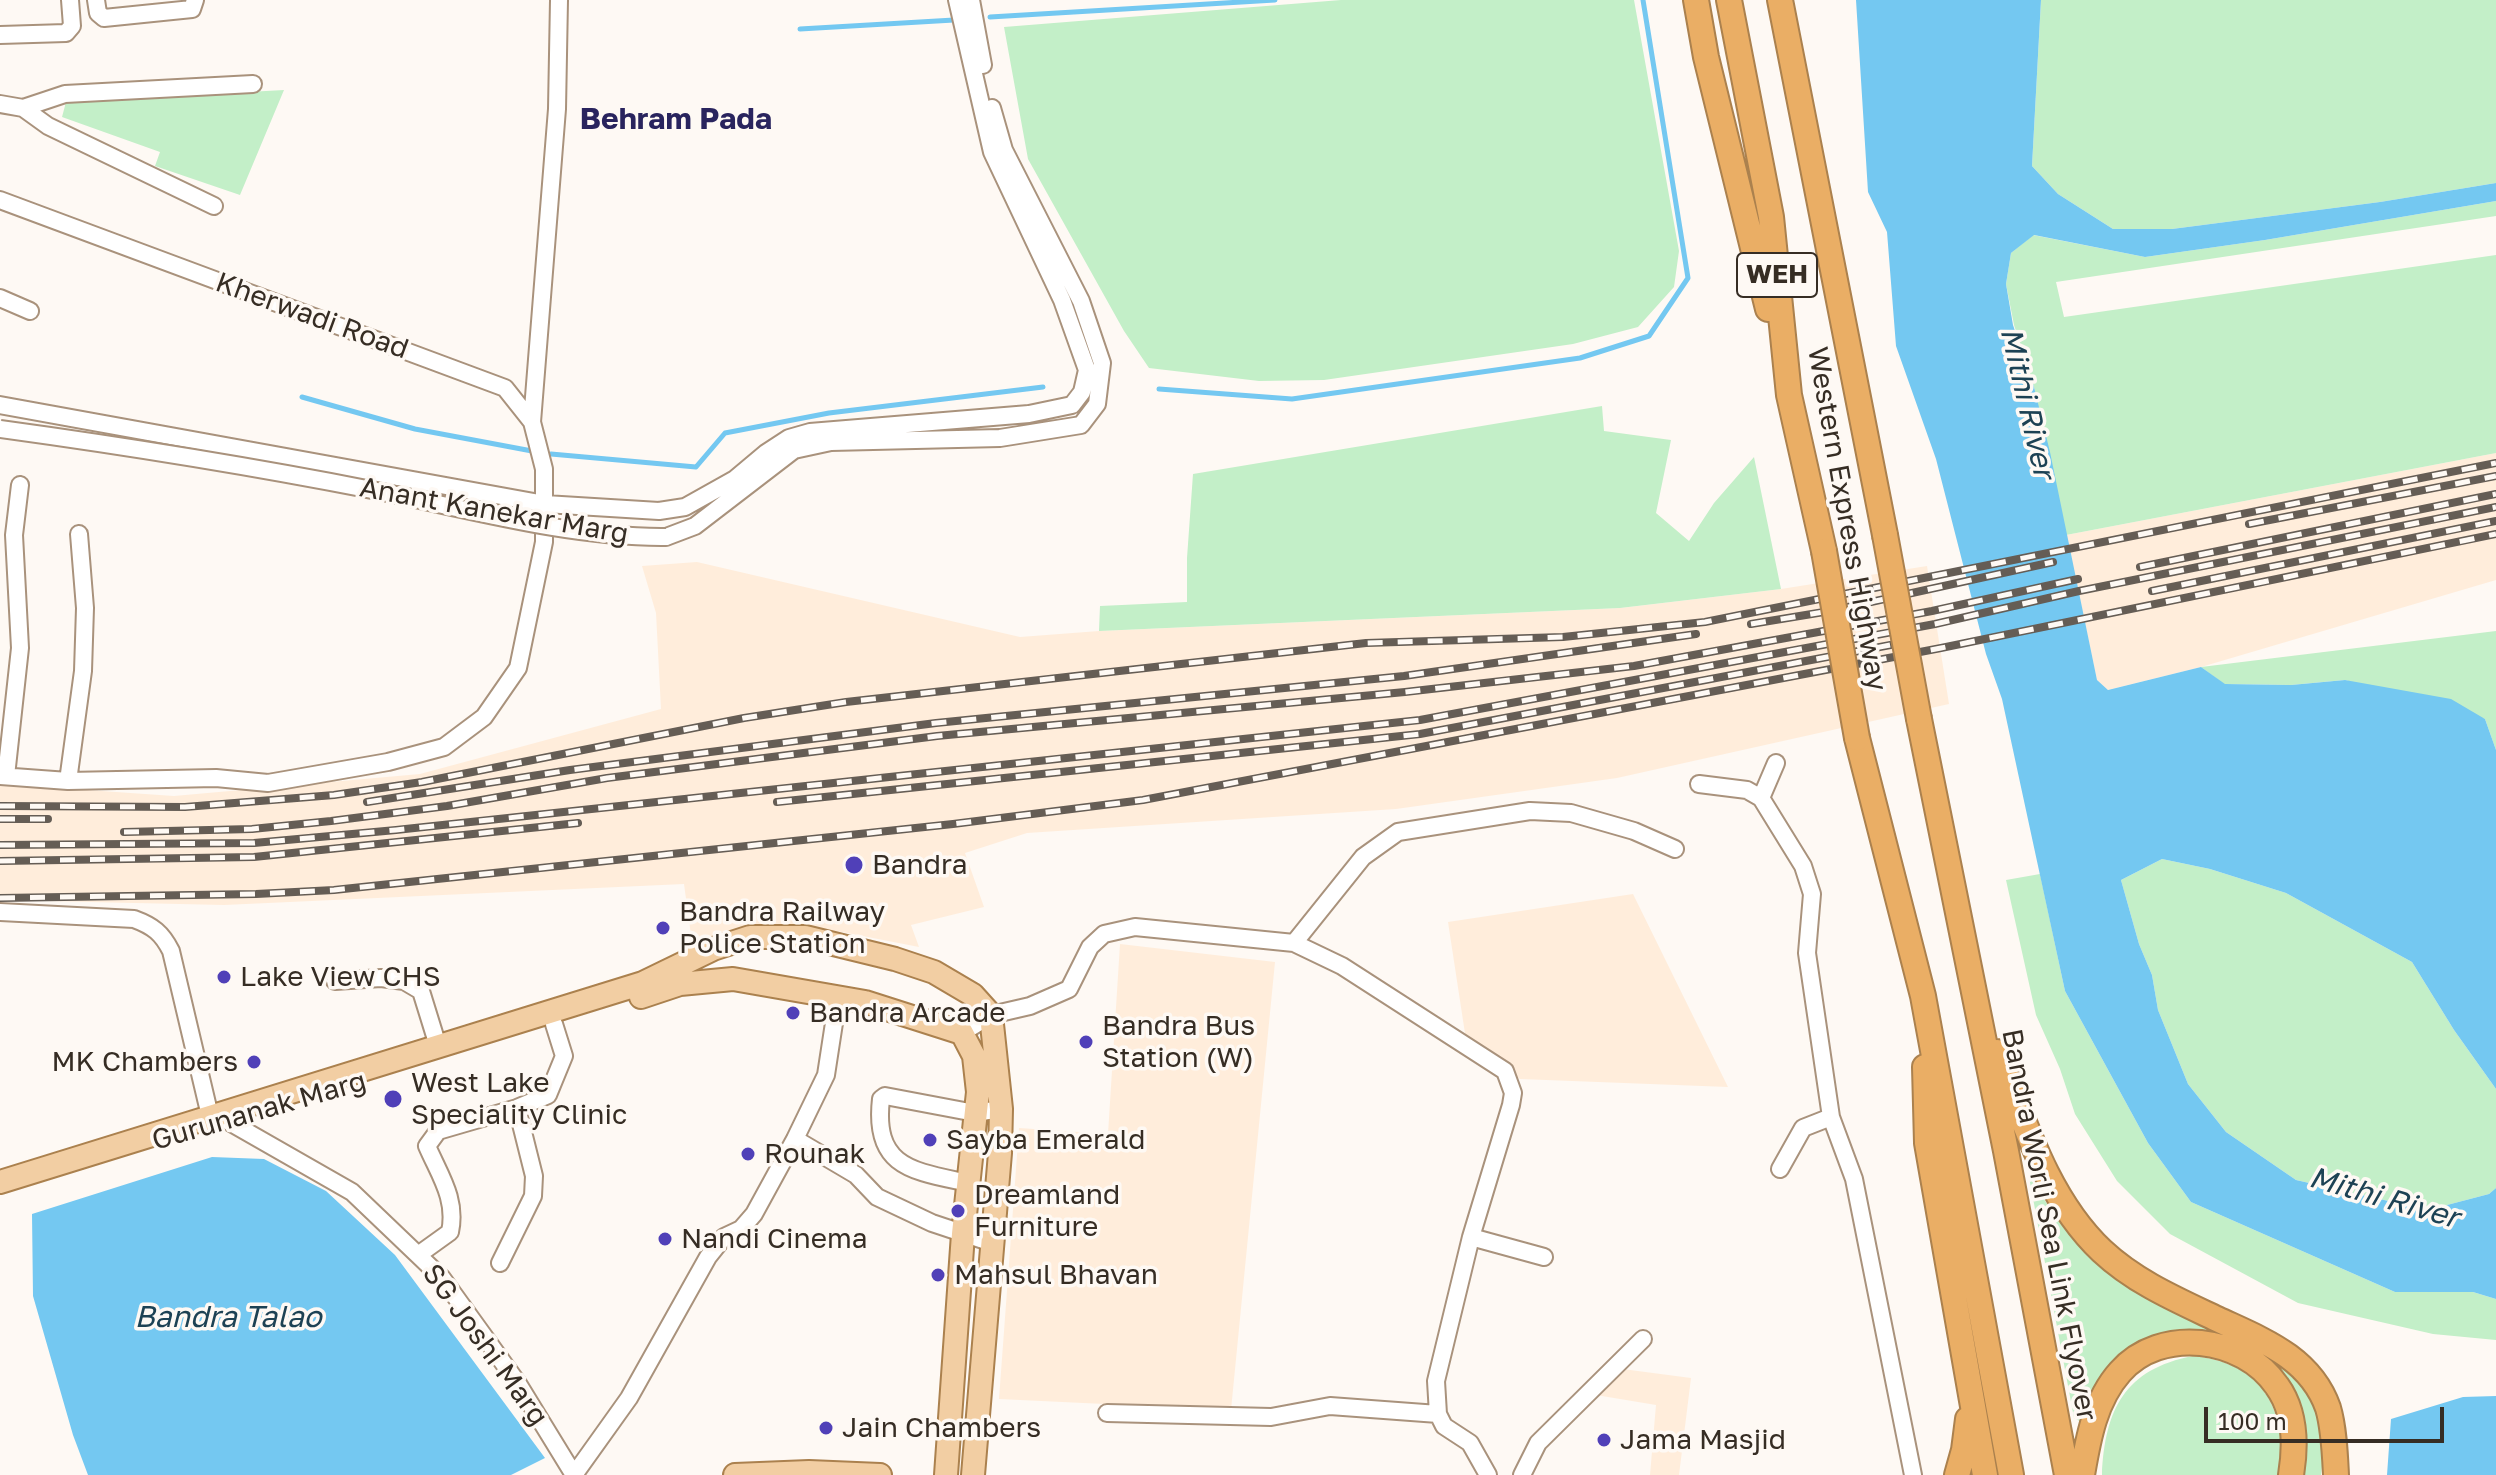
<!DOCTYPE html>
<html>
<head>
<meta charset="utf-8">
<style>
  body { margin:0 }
  #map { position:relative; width:2496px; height:1475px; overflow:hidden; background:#fef9f4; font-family:"Golos Text",sans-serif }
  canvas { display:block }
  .scale { position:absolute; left:2204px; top:1407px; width:240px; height:36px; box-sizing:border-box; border:4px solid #362d24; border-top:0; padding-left:10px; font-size:24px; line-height:28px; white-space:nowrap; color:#362d24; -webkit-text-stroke:6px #fef9f4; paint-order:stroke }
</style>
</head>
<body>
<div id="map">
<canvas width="2496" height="1475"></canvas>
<div class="scale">100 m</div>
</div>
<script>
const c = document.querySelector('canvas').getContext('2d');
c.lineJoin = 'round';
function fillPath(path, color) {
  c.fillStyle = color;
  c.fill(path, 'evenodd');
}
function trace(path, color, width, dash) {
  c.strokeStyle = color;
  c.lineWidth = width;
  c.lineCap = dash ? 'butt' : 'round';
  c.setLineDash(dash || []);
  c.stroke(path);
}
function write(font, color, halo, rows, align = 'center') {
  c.font = font + ' "Golos Text",sans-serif';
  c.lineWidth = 7;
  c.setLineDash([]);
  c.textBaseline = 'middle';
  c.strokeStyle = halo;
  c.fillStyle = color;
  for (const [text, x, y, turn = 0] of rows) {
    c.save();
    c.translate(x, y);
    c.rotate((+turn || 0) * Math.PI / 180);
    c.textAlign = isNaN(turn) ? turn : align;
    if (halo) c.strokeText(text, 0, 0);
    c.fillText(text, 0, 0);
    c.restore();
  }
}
fillPath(new Path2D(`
  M2496,453V580L2201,667L2108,690L2097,680L2066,535Z
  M697,562L1020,637L1099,631L1620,608L1781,589L1927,566L1949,704L1617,778L1396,809L1027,833L965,853L984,907L911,925L919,947L842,932L767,924L734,930L693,950L684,884L224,905L0,900V784L174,796L420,774L661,709L656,613L642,566Z
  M1633,894L1728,1087L1520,1079L1466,1040L1448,922Z
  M1120,944L1275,962L1231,1410L999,1399L1019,1128L1108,1134Z
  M1615,1368L1691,1378L1679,1475H1650L1656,1405L1590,1394Z`), '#ffeddb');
fillPath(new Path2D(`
  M1341,0H1634L1679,251L1674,287L1638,327L1573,344L1324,380L1259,381L1149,368L1124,331L1028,159L1004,27Z
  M2041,0H2496V183L2380,202L2172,229H2113L2058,194L2032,166Z
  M284,90L240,195L155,166L160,152L62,117L66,102Z
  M2496,201V216L2056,282L2064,317L2496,255V453L2066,535L2034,387L2014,325L2006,284L2011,253L2033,235L2145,257L2265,240Z
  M1602,406L1604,431L1671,440L1656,513L1689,541L1714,503L1754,457L1781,589L1620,608L1099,631L1100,606L1187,602V558L1193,474Z
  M2496,631V750L2485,719L2345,680L2291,685L2224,684L2201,667Z
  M2162,859L2210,869L2286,893L2412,962L2454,1030L2496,1089V1188L2489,1194L2428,1210L2296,1180L2226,1132L2188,1084L2158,1010L2152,975L2139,944L2121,880Z
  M2040,874L2065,991L2148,1143L2191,1202L2395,1292H2473L2496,1299V1340L2433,1334L2298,1303L2170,1234L2117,1181L2075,1114L2060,1069L2036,1015L2006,880Z
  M2029,1177C2053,1212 2076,1250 2111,1275C2131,1289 2152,1303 2174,1312C2236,1339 2321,1362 2324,1445C2324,1455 2322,1465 2321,1475H2304C2313,1434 2298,1410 2281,1375L2173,1333L2083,1423L2074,1418Z
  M2193,1356C2264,1363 2286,1409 2282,1475H2102C2105,1409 2125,1369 2193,1356Z`), '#c3efc8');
fillPath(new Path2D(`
  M1856,0H2041L2032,166L2058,194L2113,229H2172L2380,202L2496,183V201L2265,240L2145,257L2034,235L2011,253L2006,284L2013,325L2034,387L2050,452L2097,680L2108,690L2201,667L2225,684L2291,685L2345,680L2451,699L2485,719L2496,750V1089L2454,1030L2412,962L2286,893L2210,869L2162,859L2121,880L2139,944L2152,975L2158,1010L2188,1084L2226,1132L2296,1180L2428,1210L2489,1194L2496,1188V1299L2473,1292H2395L2191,1202L2148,1143L2065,991L2002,699L1986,654L1936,459L1896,346L1887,232L1868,192Z
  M212,1157L264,1159L326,1191L395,1255L545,1458L511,1475H88L73,1435L33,1296L32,1214Z
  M2496,1396V1475H2387L2391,1419L2463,1397Z`), '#74c8f1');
trace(new Path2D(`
  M990,17L1275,0
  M800,29L954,20
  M1159,389L1292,399L1580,358L1649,336L1688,278L1643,0
  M302,397L415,429L532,451
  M551,454L696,467L725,433L829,413L1043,387`), '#74c8f1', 5);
const minor = new Path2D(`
  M96,0L98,13L104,18L192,9L195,0
  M971,0L983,65
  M0,35L66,33L72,26L70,0
  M0,104L23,108L48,126L214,206
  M23,108L65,94L253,84
  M0,200L505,388L532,422L544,469V542L518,668L484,717L444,747L388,762L268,783L216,778L68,781L0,776
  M0,298L30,311
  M0,405L545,504L659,511L685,507L735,479L766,453L789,438L810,432L1029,414L1072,405L1082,392L1087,370L1062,300L992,152L957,0
  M532,422L557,109L559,0
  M666,537L695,526L794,450L831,442L1000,438L1081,425L1097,404L1102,363L1081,301L1004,150L992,108
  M1776,763L1761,798L1803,866L1812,894L1807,953L1831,1117L1854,1179L1913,1475
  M6,776L20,648L14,535L20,485
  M68,781L83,671L85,608L79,534
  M1699,784L1747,790L1761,798
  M0,912L134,919C153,926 162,933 171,951L210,1116
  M1294,943L1363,857L1398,832L1530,811L1571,813L1634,831L1675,849
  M335,981L381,978L404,981L421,991L438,1046
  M962,1033L991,1015L1030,1006L1069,989L1090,947L1104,934L1135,927L1294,943L1342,966L1505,1071L1513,1093L1511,1105L1471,1237L1436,1381L1438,1414L1444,1426L1470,1443L1488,1475
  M223,1112L226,1120L352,1192L442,1278L517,1382L574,1475
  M795,1139L856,1175L877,1197L932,1223L992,1243
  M1780,1169L1803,1128L1831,1117
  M968,1183C913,1171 873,1168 881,1099L885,1096L975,1113L1001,1109
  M1471,1237L1544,1257
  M418,1255L450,1232C457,1199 440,1176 427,1146L438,1131L517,1108L548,1095L564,1056L554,1024
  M500,1263L533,1196L534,1176L517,1108
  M1107,1413L1271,1417L1330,1406L1438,1414
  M574,1475L629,1398L708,1257L724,1237L741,1229L754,1214L795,1139L826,1075L838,997
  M1522,1475L1538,1443L1643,1339`);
const major = new Path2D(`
  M641,997L680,984L733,979L865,1002L962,1033L974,1056L978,1092L963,1234L946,1475
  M0,1182L643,983L713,949L750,937H805L895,959L934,972L973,995L991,1015L1001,1109L1000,1153L973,1475
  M735,1475L809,1472L880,1475`);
const highway = new Path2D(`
  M1696,0L1706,57L1768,309
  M1729,0L1771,217L1789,395L1824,551
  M1780,0L1885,535
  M1919,719L2006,1151L2067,1475
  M1857,738L1923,996L2011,1475
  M1997,1052C2024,1121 2047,1199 2102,1251C2135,1282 2177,1300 2217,1319C2262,1340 2310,1357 2328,1408C2334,1428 2335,1455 2336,1475
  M1925,1067L1927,1143L1985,1475
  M1957,1475L1964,1450L1968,1419
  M2082,1475C2088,1439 2095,1400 2120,1372C2160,1326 2243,1336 2277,1386C2295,1411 2296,1445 2291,1475`);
trace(minor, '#a9927c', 20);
trace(major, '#ab814e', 26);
trace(highway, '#ab814e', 28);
trace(minor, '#fff', 16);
trace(major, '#f2cea3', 22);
trace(highway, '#eaae65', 24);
const rail = new Path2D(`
  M2249,524L2496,476
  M2140,567L2496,494
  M2152,591L2496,521
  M1751,624L1830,611L2053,562
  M367,802L570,770L936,723L1404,676L1696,634
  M777,802L1420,734L1901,643
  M0,806L185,807L334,795L422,782L744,718L846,702L1366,643L1563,637L1705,622L2496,463
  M0,819H48
  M124,832L252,829L331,821L447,806L607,778L937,736L1405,692L1634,666L1932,611L2078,579
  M0,845L254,843L396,830L1420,720L1935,624L2079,591L2496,507
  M0,861L254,857L578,823
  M0,898L256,894L334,890L953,824L1143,800L1941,648L2496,534`);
trace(rail, '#655d55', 8);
trace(rail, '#fef9f4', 5, [15]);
const minorBridge = new Path2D(`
  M0,429C124,446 249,466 372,490C468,509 569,538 666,537`);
const highwayBridge = new Path2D(`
  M1885,535L1919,719
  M1824,551L1857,738`);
trace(minorBridge, '#a9927c', 20, []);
trace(highwayBridge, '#ab814e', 28, []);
trace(minorBridge, '#fff', 16);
trace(highwayBridge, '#eaae65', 24);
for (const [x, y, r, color] of [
  [854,865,10,"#5040b8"],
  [663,928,8,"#5040b8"],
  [224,977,8,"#5040b8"],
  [793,1013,8,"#5040b8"],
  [1086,1042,8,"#5040b8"],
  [254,1062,8,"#5040b8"],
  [393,1099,10,"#5040b8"],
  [930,1140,8,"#5040b8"],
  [748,1154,8,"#5040b8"],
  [958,1211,8,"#5040b8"],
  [665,1239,8,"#5040b8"],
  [938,1275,8,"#5040b8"],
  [826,1428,8,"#5040b8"],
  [1604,1440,8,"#5040b8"]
]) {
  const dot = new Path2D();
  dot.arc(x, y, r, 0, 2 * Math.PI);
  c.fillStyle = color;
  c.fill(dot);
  trace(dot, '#fef9f4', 3);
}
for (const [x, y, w] of [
  [1777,275,80]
]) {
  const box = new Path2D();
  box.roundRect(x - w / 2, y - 22, w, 44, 6);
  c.fillStyle = '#fef9f4';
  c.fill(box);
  trace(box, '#362d24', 2);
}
write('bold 26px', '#362d24', null, [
  ["WEH",1777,275]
]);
write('28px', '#362d24', '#fef9f4', [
  ["Kherwadi Road",312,316,20],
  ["Anant Kanekar Marg",494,511,10],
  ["Western Express Highway",1847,519,80],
  ["Gurunanak Marg",259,1111,-16],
  ["Bandra Worli Sea Link Flyover",2049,1225,79],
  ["SG Joshi Marg",485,1345,54]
]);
write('28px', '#362d24', '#fef9f4', [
  ["Bandra",872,865],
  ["Bandra Railway",679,912],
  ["Police Station",679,944],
  ["Lake View CHS",240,977],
  ["Bandra Arcade",809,1013],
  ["Bandra Bus",1102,1026],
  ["Station (W)",1102,1058],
  ["MK Chambers",238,1062,"right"],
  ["West Lake",411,1083],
  ["Speciality Clinic",411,1115],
  ["Sayba Emerald",946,1140],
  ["Rounak",764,1154],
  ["Dreamland",974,1195],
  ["Furniture",974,1227],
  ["Nandi Cinema",681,1239],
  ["Mahsul Bhavan",954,1275],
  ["Jain Chambers",842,1428],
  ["Jama Masjid",1620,1440]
], 'left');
write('bold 30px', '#29245e', '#fef9f4', [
  ["Behram Pada",676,119]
]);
write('italic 30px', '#1d4254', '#fef9f4', [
  ["Mithi River",2027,403,77],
  ["Mithi River",2384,1198,16],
  ["Bandra Talao",228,1317]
]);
</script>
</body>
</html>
